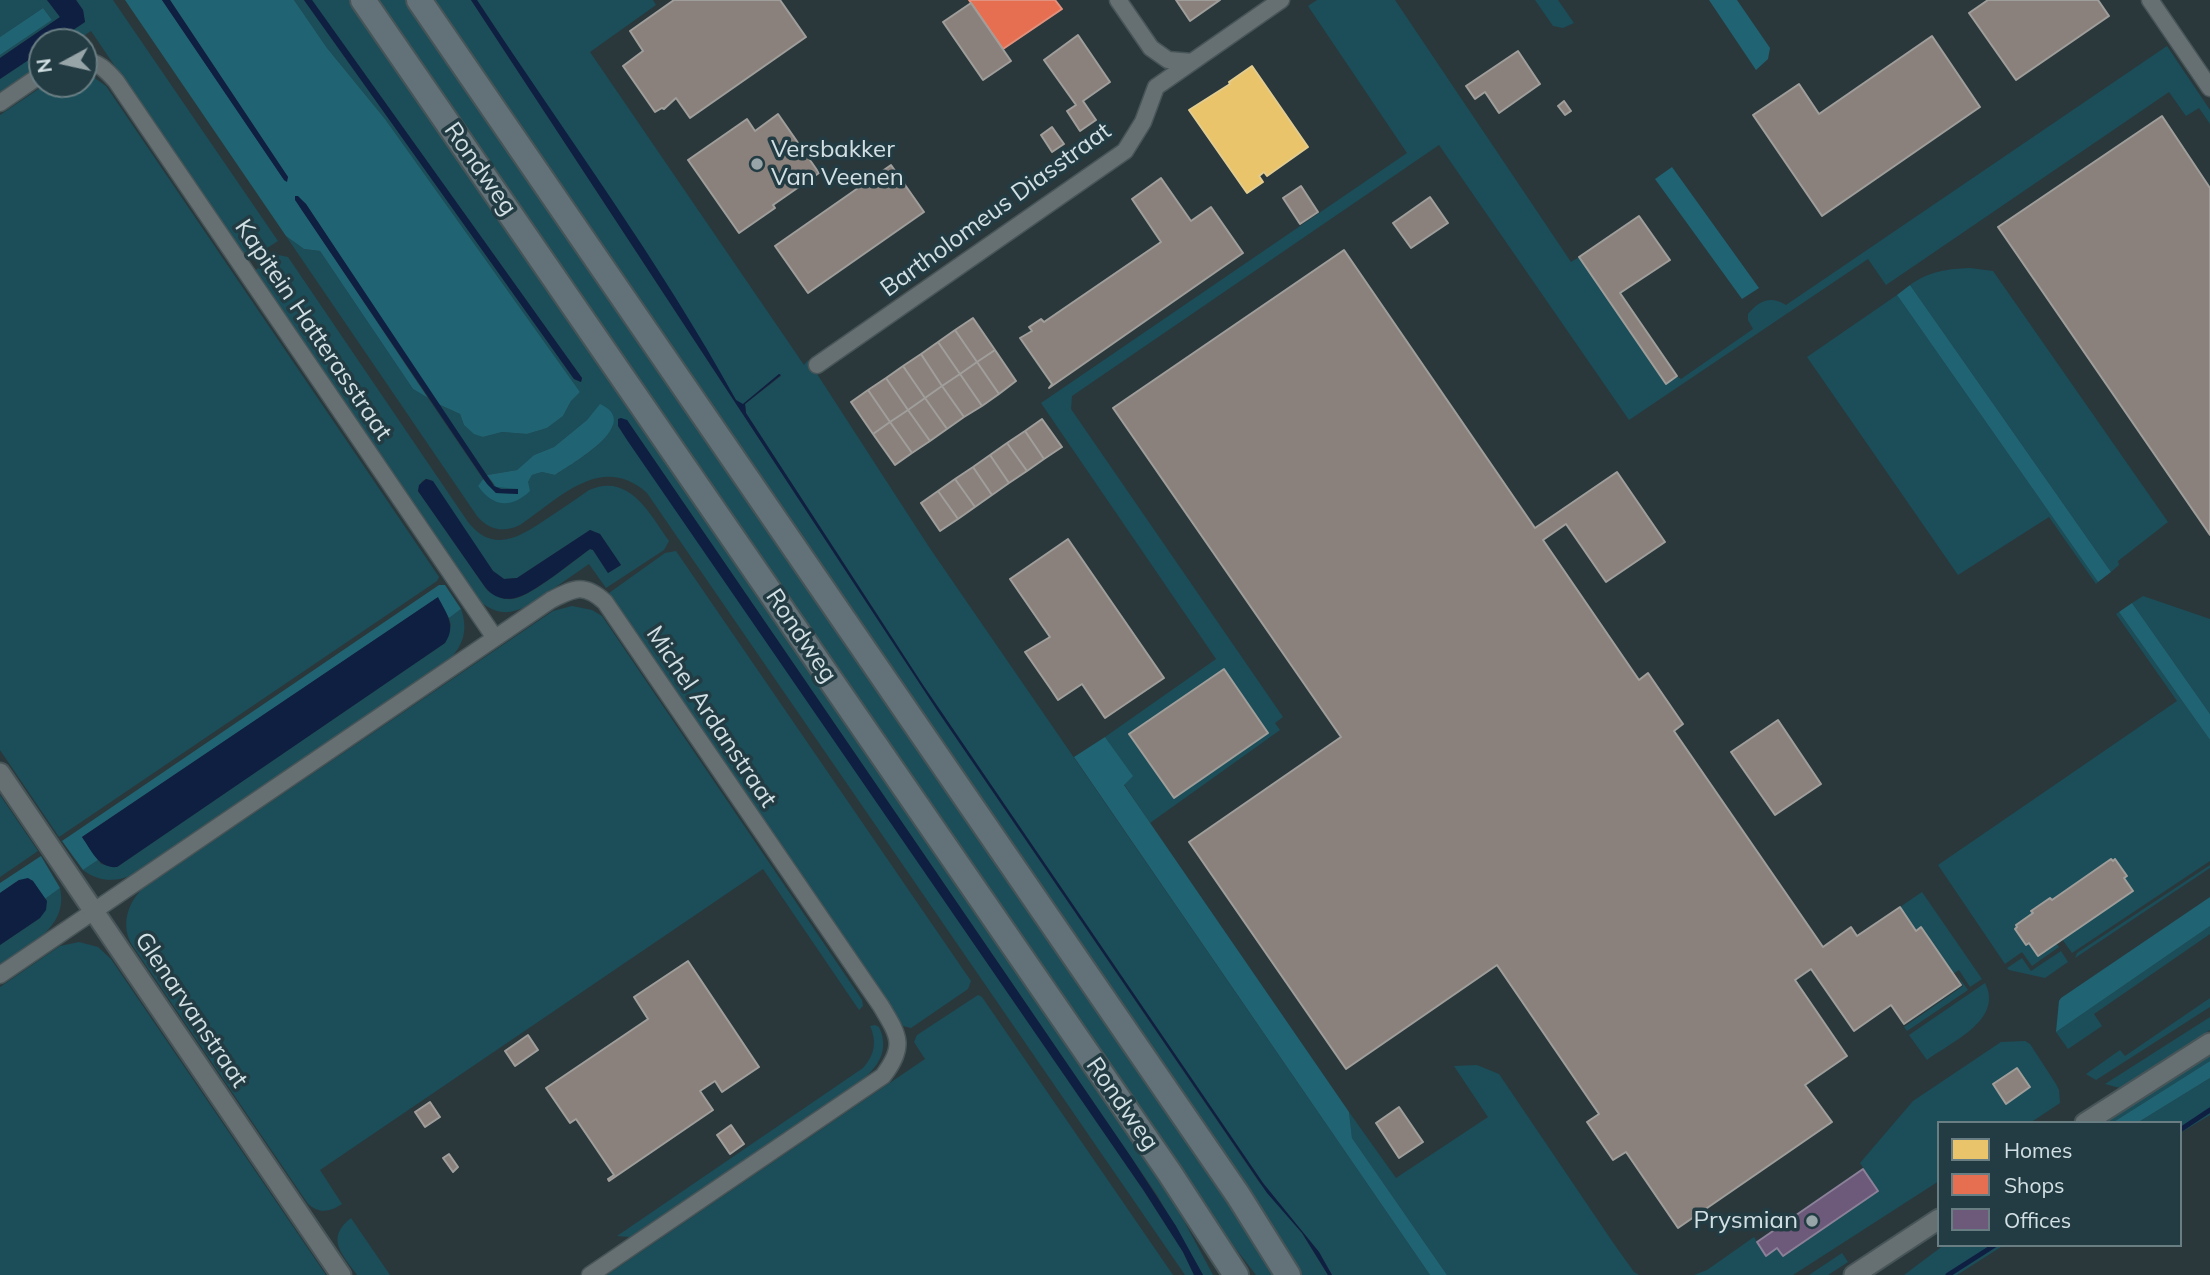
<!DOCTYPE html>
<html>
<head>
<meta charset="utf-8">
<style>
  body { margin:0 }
  #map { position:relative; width:2210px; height:1275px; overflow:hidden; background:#2a383c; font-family:Mulish,sans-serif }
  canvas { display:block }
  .legend { position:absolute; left:1937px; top:1121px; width:245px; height:126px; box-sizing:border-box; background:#233c43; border:2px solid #697e83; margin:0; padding:9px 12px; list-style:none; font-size:21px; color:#d2e0e4 }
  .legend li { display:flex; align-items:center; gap:14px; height:35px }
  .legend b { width:35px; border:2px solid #697e83 }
  .north { position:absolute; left:28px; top:28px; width:70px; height:70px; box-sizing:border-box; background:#233c43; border:2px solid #697e83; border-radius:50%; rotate:262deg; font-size:19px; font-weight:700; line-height:28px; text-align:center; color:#d2e0e4 }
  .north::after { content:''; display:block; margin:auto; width:24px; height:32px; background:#97a5a9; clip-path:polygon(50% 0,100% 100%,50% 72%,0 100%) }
</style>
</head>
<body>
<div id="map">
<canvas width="2210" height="1275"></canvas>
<ul class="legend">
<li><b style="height:19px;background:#e9c46a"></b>Homes</li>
<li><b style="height:19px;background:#e76f51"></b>Shops</li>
<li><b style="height:19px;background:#6d597a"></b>Offices</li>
</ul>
<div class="north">N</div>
</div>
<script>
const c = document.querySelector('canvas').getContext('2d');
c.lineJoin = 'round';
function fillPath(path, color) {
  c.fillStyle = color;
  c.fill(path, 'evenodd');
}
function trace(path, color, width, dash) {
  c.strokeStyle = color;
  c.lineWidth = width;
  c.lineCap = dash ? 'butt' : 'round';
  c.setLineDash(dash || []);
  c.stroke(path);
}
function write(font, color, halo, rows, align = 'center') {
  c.font = font + ' Mulish,sans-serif';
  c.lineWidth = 7;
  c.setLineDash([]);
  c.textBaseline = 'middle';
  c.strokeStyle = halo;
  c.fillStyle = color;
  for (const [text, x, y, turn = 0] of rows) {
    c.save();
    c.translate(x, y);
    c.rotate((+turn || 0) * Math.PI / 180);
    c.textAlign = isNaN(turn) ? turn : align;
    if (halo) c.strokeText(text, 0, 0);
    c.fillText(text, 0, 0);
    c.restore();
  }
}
fillPath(new Path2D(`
  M0,0H47L60,17L0,58V55L52,20L43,8L0,37Z
  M76,0H113L278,241L247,261L91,31L74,42H55L85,22L83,10Z
  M294,0H304L574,379L581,382L582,378L312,0H351L1033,992L1176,1206L1213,1275H1203L1157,1195L627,420V439L1144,1191L1183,1252L1194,1275H1185L647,493C601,452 559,499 520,525C503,533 489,530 477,516L286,236L304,249L320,251L413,389L428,398L483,479L478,486L528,482L532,475L542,472L555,475C576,461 601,448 613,426L600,405L587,420L554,447L534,455L517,470L487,475L438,404L460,414L464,425L483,437L502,432L527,434L547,428L563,416L571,401L580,392L385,119L327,48Z
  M378,0H405L1204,1164L1275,1275H1256L1219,1227Z
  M431,0H471L937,710L1259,1182L1302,1233L1328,1275H1299Z
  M477,0H653L656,5L590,52L804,365L808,360L929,547L1430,1275H1332L1319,1252L1263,1183L923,685L746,413L745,404L781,376L779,374L743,404H741L736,400L657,272Z
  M1317,0H1395L1571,262L1579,257L1666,384L1677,376L1681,379L1753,329L1748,320V314C1759,301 1770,295 1786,305L2167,46L2210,110V124L2199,108L2186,116L2169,92L1886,285L1868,259L1629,420L1439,145L1072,396L1071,409L1283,717L1275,723L1280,730L1150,823L1124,784L1132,775L1105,737L1216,659L1041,403L1407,153L1308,6Z
  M1535,0H1558L1574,23L1563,28L1553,26Z
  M42,51V64L0,92V79Z
  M84,74L93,77L106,86L439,577L437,581L59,837L0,750V115L46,84H84Z
  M278,255L288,257L468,522C494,555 521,536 548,518C562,509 576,499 589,490C629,472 650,514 669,541L664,550L606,588L589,564C575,574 561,583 547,593C522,610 504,623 477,599L254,271ZM426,479L431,480L493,571L504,579L517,578L590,530L600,534L621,565L608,573L593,550L590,549C574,561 530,597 513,599C502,600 495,596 487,590L418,491L422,481Z
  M1970,268L1993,271L2168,522L2118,561L2119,565L2111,572L1910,285C1930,271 1947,269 1970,268Z
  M1897,295L2098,582L2096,584L2049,517L1958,575L1807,357Z
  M676,551L971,981L968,989L911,1028L903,1026L609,593L665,553Z
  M2143,596L2210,619V714L2132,603Z
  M572,606L592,610L602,616L852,985L862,1000L863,1006L859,1010L763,869L320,1170L342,1204C330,1212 320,1214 308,1204L132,945C121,926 127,905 141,890L553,611Z
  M461,609C468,629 464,644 450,659L131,875C115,883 97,881 83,870L98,860L101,864L117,867L445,643L451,625L449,618Z
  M2119,612L2210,740V861L2072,953L2062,939L2133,891L2124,878L2127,876L2115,859H2111L2052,900L2031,911L2033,913L2016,925L2015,929L2026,945L2029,943L2038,956L2056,943L2059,947L2032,966L2022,952L2005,964L1938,865L2177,701L2116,614Z
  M0,795L38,851L0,877Z
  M2210,865V868L2075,958L2077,953Z
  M60,888C69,928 28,945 0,964V945L40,918L45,899Z
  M1922,892L1982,979L1970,987L1959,970L1953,974L1916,931L1900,907Z
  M2210,926V934L2094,1014L2102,1026L2068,1049L2056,1032Z
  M79,942L98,947L111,959L326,1275H0V987L60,946Z
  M2061,951L2068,962L2045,978L2009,970L2007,968L2022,958L2031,971Z
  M1958,976L1968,990L1907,1031L1904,1027L1963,986Z
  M1985,983C2004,1020 1951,1042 1927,1060L1909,1035Z
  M978,995L982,997L1173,1275H607L925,1059L914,1042L917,1035Z
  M2210,998V1007L2096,1080L2086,1074L2120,1050L2125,1056Z
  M2210,1017V1030L2120,1088L2105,1084Z
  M875,1025L879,1027C889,1048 880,1065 864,1078L630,1237L617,1236L863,1068C875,1055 877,1041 870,1026Z
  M2025,1041L2030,1044L2056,1084L2059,1090L2060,1103L2030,1123H1939V1181L1793,1275H1694L1707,1270L1754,1237L1766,1255L1777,1248L1784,1256L1878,1191L1860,1163L1913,1101L2001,1042Z
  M2210,1055V1061L2112,1123H2104Z
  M1477,1065L1499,1074L1614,1244L1634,1272L1639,1275H1447L1352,1138L1349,1112L1396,1178L1488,1117L1454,1066Z
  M2210,1078V1115L2180,1133V1123H2137Z
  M351,1218L390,1275H357C342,1254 325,1238 351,1218Z
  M1944,1245H2004L1957,1275H1904Z
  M1842,1253L1848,1262L1828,1275H1809Z`), '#1b4e59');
fillPath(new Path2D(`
  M125,0H162L285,181L288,177L170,0H294L327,48L385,119L580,392L571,401L563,416L547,428L527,434L502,432L483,437L474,434L464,425L460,414L438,404L306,204L295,196L300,207L428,398L413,389L320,251L304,249L286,236Z
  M1709,0H1737L1770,48L1768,59L1756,70Z
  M43,8L52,20L0,55V37Z
  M1672,167L1759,288L1742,299L1655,179Z
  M1910,285L2111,572L2098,582L1897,295Z
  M600,404C644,424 571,464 555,475L542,472L532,475L528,482L530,491C511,509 493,507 478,486L483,479L496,493L518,494V489L496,487L487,475L517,470L534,455L554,447L587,420Z
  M439,585H445L461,609L449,618L437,598L82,837L98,860L83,870L62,841Z
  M2132,603L2210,714V740L2119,612Z
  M1105,737L1133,776L1124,785L1349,1112L1352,1138L1447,1275H1430L1074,757Z
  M41,856L60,888L45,899L32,880H19L0,893V883Z
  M2210,897V926L2056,1032L2059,1001L2061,998Z
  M2210,1061V1078L2137,1123H2112Z`), '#206372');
fillPath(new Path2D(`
  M47,0H76L83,10L85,22L55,42H42V51L0,79V58L60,17Z
  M162,0H170L288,177L287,182L284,180Z
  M304,0H312L582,378L581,382L574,379Z
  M471,0H477C564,132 660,262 736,400L743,404L779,374L781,375L745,404L746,413L923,685L1263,1183L1319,1252L1332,1275H1328L1302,1233L1267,1193L937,710Z
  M295,196H298L306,204L494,486L501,489H518V494L496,493L487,484L295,200Z
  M621,418L627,420L1131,1157L1176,1226L1203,1275H1194L1183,1252L1144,1191L627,440L618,426V419Z
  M426,479L433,481L493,571L504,579L517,578L590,530L600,534L621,565L608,573L593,550L590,549C573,561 532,595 515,598C503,601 492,596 485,587L418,491L419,485Z
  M438,597C446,613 457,626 445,643L117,867C99,869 91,850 82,837Z
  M28,878L33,881L47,901L46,910L40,918L0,945V893L19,880Z`), '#0f1f41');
const homes = new Path2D(`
  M1252,66L1308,147L1267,176L1264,172L1259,176L1263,182L1247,193L1189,110L1230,84L1229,82Z`);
fillPath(homes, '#e9c46a');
trace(homes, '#e2cc8f', 2);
const shops = new Path2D(`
  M969,0H1055L1062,9L1003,49Z`);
fillPath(shops, '#e76f51');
trace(shops, '#e1917d', 2);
const offices = new Path2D(`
  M1863,1169L1878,1191L1783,1256L1777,1248L1766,1256L1757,1242Z`);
fillPath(offices, '#6d597a');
trace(offices, '#8b829a', 2);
const industry = new Path2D(`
  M674,0H780L806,37L690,118L676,98L664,109L662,108L655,112L623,66L643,51L630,31Z
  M1176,0H1220L1190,21Z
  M1988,0H2098L2109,16L2016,80L1969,13Z
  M971,3L1011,61L983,80L943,22Z
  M1078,35L1110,82L1083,101L1096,120L1080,131L1067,111L1076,105L1044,60Z
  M1932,36L1980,107L1822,216L1753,115L1799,84L1819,114Z
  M1518,51L1540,84L1499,113L1485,92L1475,99L1466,86Z
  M1564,101L1571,111L1565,115L1558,106Z
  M778,114L819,173L773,205L775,208L739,233L688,160L747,119L755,131Z
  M2162,116L2210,188V535L1998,227Z
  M1052,127L1064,144L1052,152L1041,135Z
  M891,165L924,212L808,293L775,246Z
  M1161,178L1191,221L1211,207L1243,253L1049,388L1052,384L1020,338L1032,331L1029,327L1041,319L1044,322L1161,242L1132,199Z
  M1301,186L1318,212L1300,224L1283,198Z
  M1430,197L1448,223L1411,248L1393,223Z
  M1639,216L1670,260L1620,293L1677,376L1666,384L1579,257Z
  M1344,250L1535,528L1617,472L1665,542L1606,582L1566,524L1543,540L1639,680L1648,673L1683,724L1674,731L1823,947L1851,927L1857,936L1900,907L1916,931L1921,927L1961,985L1904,1024L1891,1005L1854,1031L1811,969L1795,980L1847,1056L1805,1085L1832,1122L1678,1228L1626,1152L1613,1160L1587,1122L1599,1114L1497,965L1346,1069L1189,842L1341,737L1113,408Z
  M973,318L995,350L977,362L955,330Z
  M955,330L977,362L960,374L938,342Z
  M938,342L960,374L942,386L921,354Z
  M995,350L1016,381L999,394L977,362Z
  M921,354L942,386L925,398L903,366Z
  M977,362L999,394L982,406L960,374Z
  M903,366L925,398L908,410L886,378Z
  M960,374L982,406L964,417L942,386Z
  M886,378L908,410L890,422L868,390Z
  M942,386L964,417L947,429L925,398Z
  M868,390L890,422L873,434L851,402Z
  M925,398L947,429L930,441L908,410Z
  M908,410L930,441L912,453L890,422Z
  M1042,419L1062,447L1044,459L1025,431Z
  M890,422L912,453L895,465L873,434Z
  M1025,431L1044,459L1027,471L1007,443Z
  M1007,443L1027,471L1009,483L990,455Z
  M990,455L1009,483L992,495L973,467Z
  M973,467L992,495L975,507L955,479Z
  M955,479L975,507L958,519L938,491Z
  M938,491L958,519L940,531L921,503Z
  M1068,539L1164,678L1105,718L1082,684L1058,700L1050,688L1025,652L1050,637L1010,579Z
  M1224,669L1268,733L1174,798L1129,734Z
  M1778,720L1821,784L1775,815L1731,752Z
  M2111,859L2113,861L2115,859L2127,876L2124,878L2133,891L2038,956L2029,943L2026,945L2015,929L2017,927L2016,925L2033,913L2031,911L2050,898L2052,900Z
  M688,961L759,1067L722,1092L715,1081L700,1091L713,1110L609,1181L608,1179L614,1175L576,1119L570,1123L546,1088L648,1019L634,997Z
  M528,1035L538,1050L515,1066L505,1051Z
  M2017,1068L2030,1087L2006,1104L1993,1084Z
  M430,1102L440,1117L425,1127L415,1112Z
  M1399,1107L1423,1142L1399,1158L1376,1123Z
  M731,1125L744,1144L730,1154L717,1135Z
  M449,1154L458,1167L453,1172L443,1158Z`);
fillPath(industry, '#8a817c');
trace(industry, '#a09e9b', 2);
trace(new Path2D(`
  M2180,1130L2210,1110
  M1948,1275L1995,1245`), '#0f1f41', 5);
const minor = new Path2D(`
  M1118,0L1151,48L1168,60L1192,62
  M2150,0L2210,88
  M84,61C98,61 107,71 116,81L495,638
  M0,103L42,74
  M817,365L1125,151L1143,122L1156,87L1281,0
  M0,975L551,600C575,588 584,583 605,602L881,1006C899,1036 906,1046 883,1076L590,1275`);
const tertiary = new Path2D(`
  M0,773L341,1275
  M2085,1123L2210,1043
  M1854,1275L1939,1219`);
const primary = new Path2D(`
  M363,0L1169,1172L1236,1275
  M419,0L1238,1195L1288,1275`);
trace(minor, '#485558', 19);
trace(tertiary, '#485558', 23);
trace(primary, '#485558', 28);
trace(minor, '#667073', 16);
trace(tertiary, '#667073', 19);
trace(primary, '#637278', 24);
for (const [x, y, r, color] of [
  [757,164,7,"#97a5a9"],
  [1812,1221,7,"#97a5a9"]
]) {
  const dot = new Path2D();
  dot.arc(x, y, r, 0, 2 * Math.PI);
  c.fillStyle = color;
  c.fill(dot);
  trace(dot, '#233c43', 2.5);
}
write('24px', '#d2e0e4', '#233c43', [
  ["Versbakker",771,150],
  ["Van Veenen",771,178],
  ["Prysmian",1798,1221,"right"]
], 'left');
write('24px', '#d2e0e4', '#233c43', [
  ["Rondweg",480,169,55],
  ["Bartholomeus Diasstraat",996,210,-36],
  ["Kapitein Hatterasstraat",313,330,56],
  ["Rondweg",801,636,56],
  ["Michel Ardanstraat",711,717,56],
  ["Glenarvanstraat",191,1010,56],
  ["Rondweg",1122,1104,55]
]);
</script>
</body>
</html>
